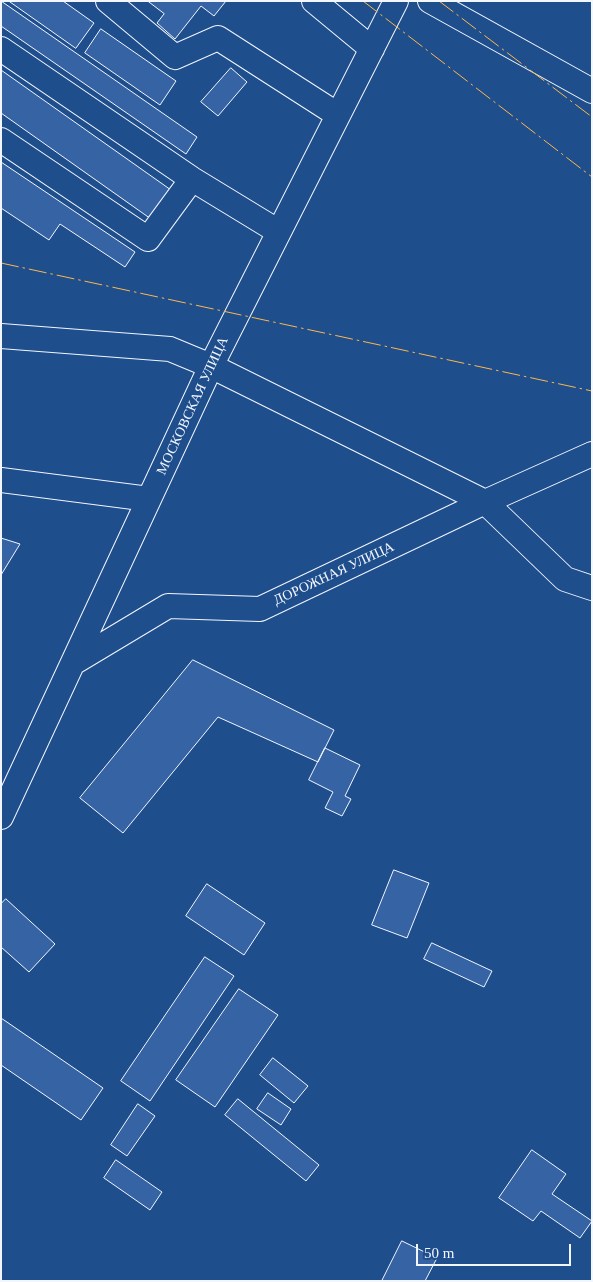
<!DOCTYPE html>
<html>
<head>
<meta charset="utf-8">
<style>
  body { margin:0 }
  #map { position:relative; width:593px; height:1282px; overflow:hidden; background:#1f4e8c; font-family:"Times New Roman",serif }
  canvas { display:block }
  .frame { position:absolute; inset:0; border:2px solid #f2f6ff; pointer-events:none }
  .scale { position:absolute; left:416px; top:1244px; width:155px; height:22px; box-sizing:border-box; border:2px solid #f2f6ff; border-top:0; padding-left:6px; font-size:15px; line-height:18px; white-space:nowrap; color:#f2f6ff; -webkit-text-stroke:4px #1f4e8c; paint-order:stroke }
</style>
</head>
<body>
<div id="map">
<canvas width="593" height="1282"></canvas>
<div class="frame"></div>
<div class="scale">50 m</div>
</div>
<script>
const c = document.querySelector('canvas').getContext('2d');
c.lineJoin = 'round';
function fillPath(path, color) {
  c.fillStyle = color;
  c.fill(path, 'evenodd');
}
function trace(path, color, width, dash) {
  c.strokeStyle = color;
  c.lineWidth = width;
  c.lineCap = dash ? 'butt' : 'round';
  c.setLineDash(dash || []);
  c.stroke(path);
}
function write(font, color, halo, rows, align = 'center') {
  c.font = font + ' "Times New Roman",serif';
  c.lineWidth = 4;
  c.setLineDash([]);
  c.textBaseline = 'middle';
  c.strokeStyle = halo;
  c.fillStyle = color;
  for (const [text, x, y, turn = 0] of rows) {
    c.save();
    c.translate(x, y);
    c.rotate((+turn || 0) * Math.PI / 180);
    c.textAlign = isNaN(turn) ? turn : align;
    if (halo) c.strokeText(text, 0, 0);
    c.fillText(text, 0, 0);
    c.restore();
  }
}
const building = new Path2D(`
  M1,1L197,137L186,154L1,26Z
  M9,1H63L94,23L76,48Z
  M148,1H226L214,16L201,6L175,39L157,23L164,14Z
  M101,29L176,81L160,105L85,53Z
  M231,68L247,82L218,116L201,102Z
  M1,70L171,190L151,219L1,113Z
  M1,162L135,252L125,267L60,224L49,240L1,208Z
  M1,538L20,544L1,575Z
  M193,660L334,730L318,762L218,717L123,833L80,798Z
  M325,748L360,765L345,796L351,799L342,816L325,808L333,792L309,780Z
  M394,870L429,883L407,938L372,925Z
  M207,884L265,923L244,955L186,916Z
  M6,899L55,944L29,972L1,947V904Z
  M432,943L492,971L484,987L424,959Z
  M205,957L234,976L150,1101L121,1081Z
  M239,989L278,1015L215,1107L176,1080Z
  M1,1018L103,1088L81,1120L1,1065Z
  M273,1058L308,1086L294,1103L260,1075Z
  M268,1093L291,1109L281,1125L257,1109Z
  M238,1099L319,1165L306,1181L225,1115Z
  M138,1104L155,1116L127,1156L111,1145Z
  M532,1150L566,1174L552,1194L592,1221L580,1238L541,1211L533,1221L499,1198Z
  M116,1160L162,1192L150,1210L104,1178Z
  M402,1241L437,1258L425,1281H382Z`);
fillPath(building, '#3563a3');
trace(building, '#f2f6ff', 1);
const minor = new Path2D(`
  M108,1L175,57L218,38L338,115
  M314,1L372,49
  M430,1L592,91
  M1,49L192,179L279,232
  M1,140L148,239L192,179
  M1,336L170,349L211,366L485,502L565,579L592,588
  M1,480L149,499
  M73,663L168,606L260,609L485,502L592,454
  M1,817L211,366L396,1`);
trace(minor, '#f2f6ff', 26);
trace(minor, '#1f4e8c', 24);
trace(new Path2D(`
  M363,1L592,177
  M439,1L592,117
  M1,263L592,391`), '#ffb74d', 1, [18, 4, 2.5, 4]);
write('14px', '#f2f6ff', '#1f4e8c', [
  ["МОСКОВСКАЯ УЛИЦА",193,406,-65],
  ["ДОРОЖНАЯ УЛИЦА",334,574,-25]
]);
</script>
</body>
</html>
